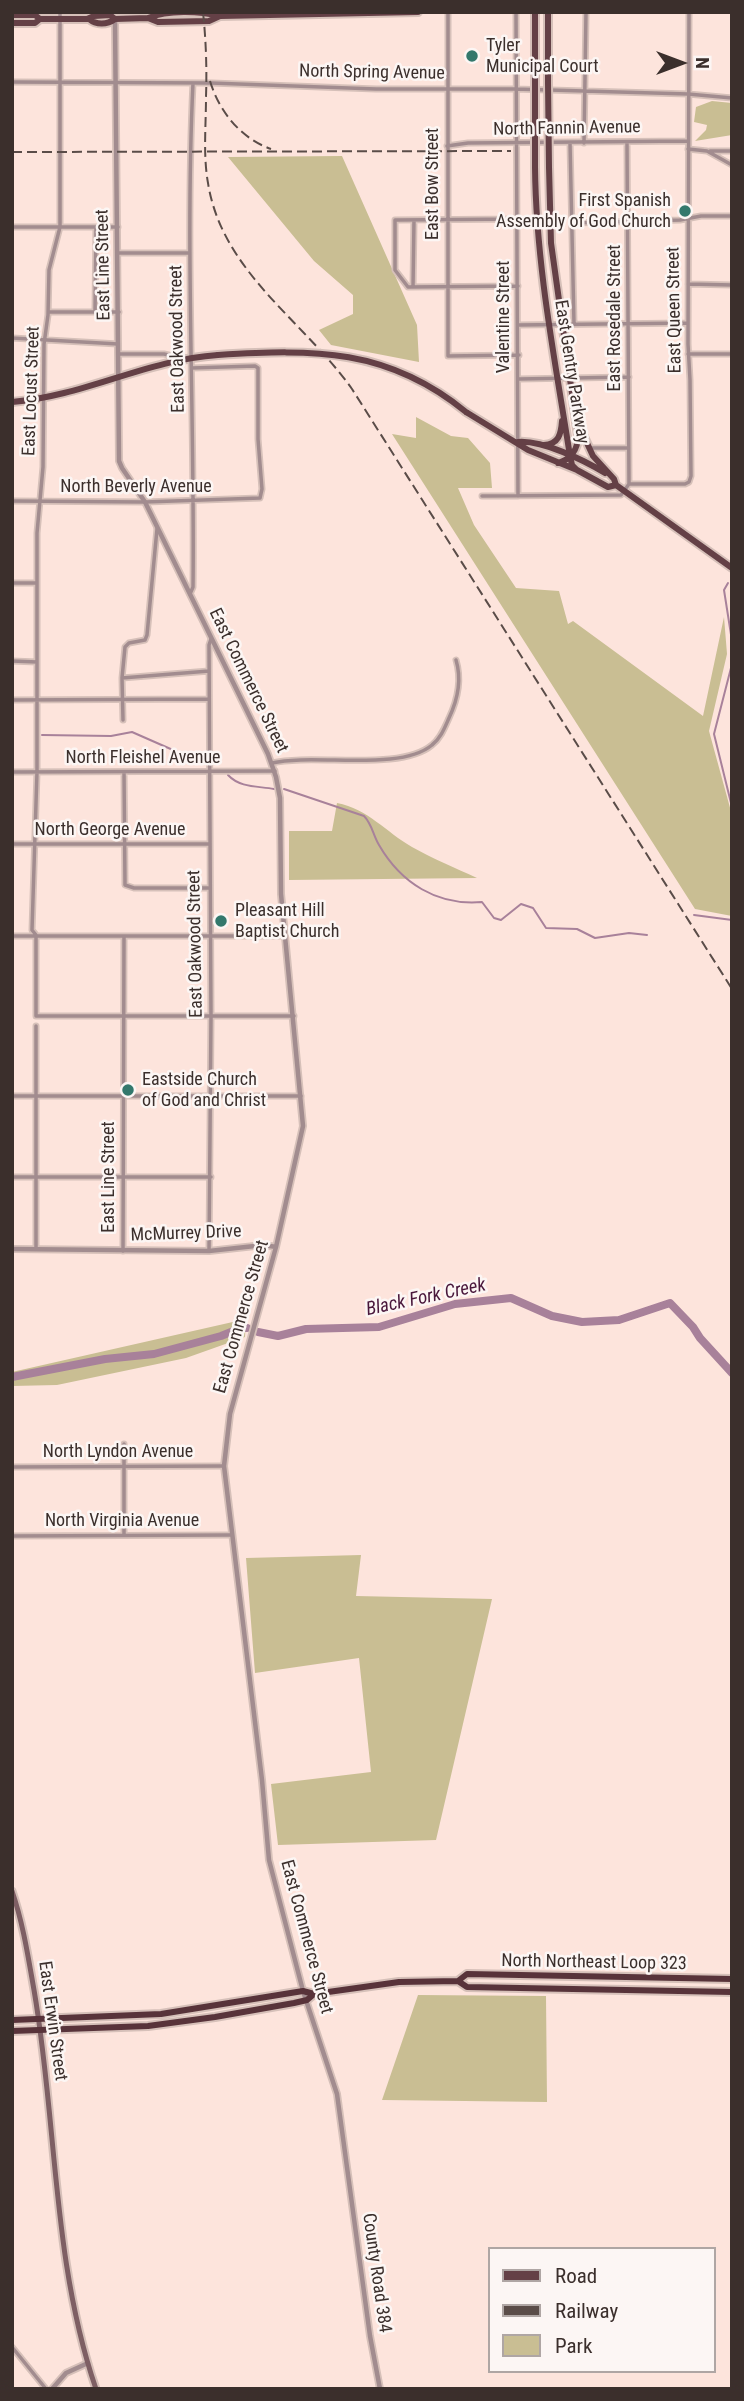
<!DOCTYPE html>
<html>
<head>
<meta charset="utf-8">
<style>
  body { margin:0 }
  #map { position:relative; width:744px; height:2401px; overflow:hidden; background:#fde4dc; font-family:"Roboto Condensed",sans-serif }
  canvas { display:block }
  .frame { position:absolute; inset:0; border:14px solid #3b2f2c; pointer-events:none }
  .legend { position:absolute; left:488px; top:2247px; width:228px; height:126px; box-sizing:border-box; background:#fcf6f4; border:2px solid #afa6a4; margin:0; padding:9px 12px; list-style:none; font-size:21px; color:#3b2f2c }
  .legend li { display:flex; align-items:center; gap:14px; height:35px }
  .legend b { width:35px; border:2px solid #afa6a4 }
  .north { position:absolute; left:646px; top:28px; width:70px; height:70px; -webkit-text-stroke:5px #fcf6f4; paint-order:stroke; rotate:90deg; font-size:19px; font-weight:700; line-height:28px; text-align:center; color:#3b2f2c }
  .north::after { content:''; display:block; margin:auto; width:24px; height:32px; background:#3b2f2c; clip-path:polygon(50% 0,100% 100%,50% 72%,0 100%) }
</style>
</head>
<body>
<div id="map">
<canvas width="744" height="2401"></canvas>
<div class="frame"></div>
<ul class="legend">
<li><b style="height:9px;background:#644046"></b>Road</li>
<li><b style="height:9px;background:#5a4c48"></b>Railway</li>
<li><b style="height:19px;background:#c9be93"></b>Park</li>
</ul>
<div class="north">N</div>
</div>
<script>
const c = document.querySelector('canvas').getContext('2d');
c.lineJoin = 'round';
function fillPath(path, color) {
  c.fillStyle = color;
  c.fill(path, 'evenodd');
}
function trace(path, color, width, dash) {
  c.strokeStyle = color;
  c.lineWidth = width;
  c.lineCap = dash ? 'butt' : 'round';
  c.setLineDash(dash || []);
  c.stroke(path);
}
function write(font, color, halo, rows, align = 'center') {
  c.font = font + ' "Roboto Condensed",sans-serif';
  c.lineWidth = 5;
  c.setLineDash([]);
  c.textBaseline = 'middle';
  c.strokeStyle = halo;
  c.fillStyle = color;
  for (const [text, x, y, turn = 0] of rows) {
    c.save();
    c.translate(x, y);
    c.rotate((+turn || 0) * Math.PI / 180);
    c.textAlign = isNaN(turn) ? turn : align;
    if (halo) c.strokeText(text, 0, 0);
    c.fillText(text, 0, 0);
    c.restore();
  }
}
fillPath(new Path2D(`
  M712,101L732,103V135L695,141L706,130L707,125L694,122L696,107Z
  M342,156L417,325L419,362L331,345L319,330L353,314V295L314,261L228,157Z
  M416,417L451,436L468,438L490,463L492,488H458L474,525L516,588L559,591L568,624L573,621L703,716L724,617L727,654L709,731L732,815V916L695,909L392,434L416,438Z
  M337,803C368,809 386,832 412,847C433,859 456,868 477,878L289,880V831H332Z
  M246,1319L245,1337L186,1358L57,1385L12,1386V1372Z
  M361,1555L356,1596L492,1599L436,1840L278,1845L271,1784L371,1772L359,1658L255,1673L246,1558Z
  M418,1995L546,1996L547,2102L382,2100Z`), '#c9be93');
trace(new Path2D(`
  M728,583L724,590L732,641
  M732,664L714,734L732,807
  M42,735L111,736L132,732L198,761
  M228,775C240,788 258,786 274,789
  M284,789L364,816C372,824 373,835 379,845C401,883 437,906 482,902L494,918L501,920L521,904L533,908L546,928L577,929L595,938L629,933L647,935
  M694,915L732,920`), '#a8819a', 2);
trace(new Path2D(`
  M258,1332L278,1336L306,1329L379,1327L455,1304L511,1298L552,1316L582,1322L619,1320L670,1303L693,1327L700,1338L732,1373
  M12,1377L105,1359L154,1354L221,1336L241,1328H247`), '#a8819a', 8);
const minor = new Path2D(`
  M60,12V227L49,270L48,315L44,344L43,467L37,533V772L32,930L36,935V1016H294
  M448,12V356L519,355
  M516,12L518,496
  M12,82L211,83L376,89H515L688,94L732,98
  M570,143L574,324
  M584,143L586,12
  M447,146L468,143L688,141
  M688,149L707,151L732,165
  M710,151H732
  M518,219L395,220V270L408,287L518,286
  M572,223L680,220L701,216H732
  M12,227H118
  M118,253H190
  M688,284L732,285
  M413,287L414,220
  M49,312H119
  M95,312L96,227
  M518,325L688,323
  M12,338L118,344
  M118,354H164L182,358
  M688,354H732
  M519,379L629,377
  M590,448H628
  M629,484H685L689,482L691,476L690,380L688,344L689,12
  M482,496L621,495L629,484L627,143
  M12,501L145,502L260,498L262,489L258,439V368L255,366L192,368
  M12,583H37
  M190,594L193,587C195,419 185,251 193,83
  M12,661L37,662
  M122,678L209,671
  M12,700L209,699
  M123,720L122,678L125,647L129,643L145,640L147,635L157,529
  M272,763C314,753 400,772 432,745C441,738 445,727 449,718C458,699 462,680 456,660
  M12,772L275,771
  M124,772L125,885L134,888H208
  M12,844H208
  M12,936H285
  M36,1026V1249
  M12,1096H301
  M12,1177H211
  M123,1251L124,936
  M209,1251L211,1017L209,645L211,639
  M124,1444V1535
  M12,1467L224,1466
  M12,1536L231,1535
  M12,2347L46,2389`);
const tertiary = new Path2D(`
  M115,19L119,461L122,468L145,502L268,754L276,777L280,798L281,894L303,1126L276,1247L230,1414L224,1466L262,1780L269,1860L303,1991L337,2094L370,2336L380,2389
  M12,1249L209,1251L264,1245L276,1247
  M52,2389L66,2373L88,2363`);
const secondary = new Path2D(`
  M12,1891C23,1923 28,1956 34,1990C57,2122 52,2261 96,2389`);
const primary = new Path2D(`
  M548,12V83
  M12,15H35L40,19H87L94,16L110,15L115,19L148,18L158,22L209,21L220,16
  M148,18C168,10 199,11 220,16L418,12
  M89,19C96,25 107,25 115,19
  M12,23H35L40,19
  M535,82V12
  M535,167C536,265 555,360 570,456L572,465L577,470
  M549,167L551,243L578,436C578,449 571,459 558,463
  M12,402C85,396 145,360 218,355
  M466,412L528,450L577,470L608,487L616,485
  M580,428L593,456L614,479L616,485L732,568
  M518,442C542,440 584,460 605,473
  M544,445C559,444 561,434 562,421`);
const trunk = new Path2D(`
  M458,1981L467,1974L732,1979
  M12,2020L161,2014L303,1991L314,1994L399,1982L458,1981L467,1987L732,1992
  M12,2031L148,2026L215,2017L294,2003L307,2000L314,1994`);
trace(minor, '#d6c0b9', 7);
trace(tertiary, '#d6c0b9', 8);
trace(secondary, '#d6c0b9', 9);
trace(primary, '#d6c0b9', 10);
trace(trunk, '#d6c0b9', 10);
trace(minor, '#a28c8f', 3.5);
trace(tertiary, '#a28c8f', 4.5);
trace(secondary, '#7e5f64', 5);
trace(primary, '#644046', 6);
trace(trunk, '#58333a', 6);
trace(new Path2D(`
  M203,12C206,40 207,69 206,97C206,126 203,155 208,183C222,272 303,320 352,389L732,989
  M210,81C219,111 240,138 271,149
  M12,152L511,151`), '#5a4c48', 2, [10, 5]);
const primaryBridge = new Path2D(`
  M535,82V167
  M548,83L549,167
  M218,355C314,349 388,348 466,412`);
trace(primaryBridge, '#d6c0b9', 10, []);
trace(primaryBridge, '#644046', 6);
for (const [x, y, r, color] of [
  [472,56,7,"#33786c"],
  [685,211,7,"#33786c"],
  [221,921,7,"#33786c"],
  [128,1090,7,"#33786c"]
]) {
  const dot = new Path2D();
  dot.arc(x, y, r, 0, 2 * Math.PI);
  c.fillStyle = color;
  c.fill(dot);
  trace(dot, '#fcf6f4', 2.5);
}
write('18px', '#3b2f2c', '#fcf6f4', [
  ["Tyler",486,46],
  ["Municipal Court",486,67],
  ["First Spanish",671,201,"right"],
  ["Assembly of God Church",671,222,"right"],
  ["Pleasant Hill",235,911],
  ["Baptist Church",235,932],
  ["Eastside Church",142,1080],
  ["of God and Christ",142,1101]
], 'left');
write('18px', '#3b2f2c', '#fcf6f4', [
  ["North Spring Avenue",372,73,1],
  ["North Fannin Avenue",567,129,-1],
  ["East Bow Street",433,184,-90],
  ["East Line Street",104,265,-91],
  ["East Queen Street",675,310,-91],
  ["Valentine Street",504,317,-90],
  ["East Rosedale Street",615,318,-90],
  ["East Oakwood Street",178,339,-91],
  ["East Gentry Parkway",571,372,81],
  ["East Locust Street",32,391,-88],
  ["North Beverly Avenue",136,487],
  ["East Commerce Street",248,681,64],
  ["North Fleishel Avenue",143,758],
  ["North George Avenue",110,830],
  ["East Oakwood Street",196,944,-91],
  ["East Line Street",109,1177,-90],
  ["McMurrey Drive",186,1234,-2],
  ["East Commerce Street",242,1317,-74],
  ["North Lyndon Avenue",118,1452],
  ["North Virginia Avenue",122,1521],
  ["East Commerce Street",306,1937,75],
  ["North Northeast Loop 323",594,1963,1],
  ["East Erwin Street",52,2021,82],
  ["County Road 384",376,2273,82]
]);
write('italic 19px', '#49173b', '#fcf6f4', [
  ["Black Fork Creek",426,1298,-12]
]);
</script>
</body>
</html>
